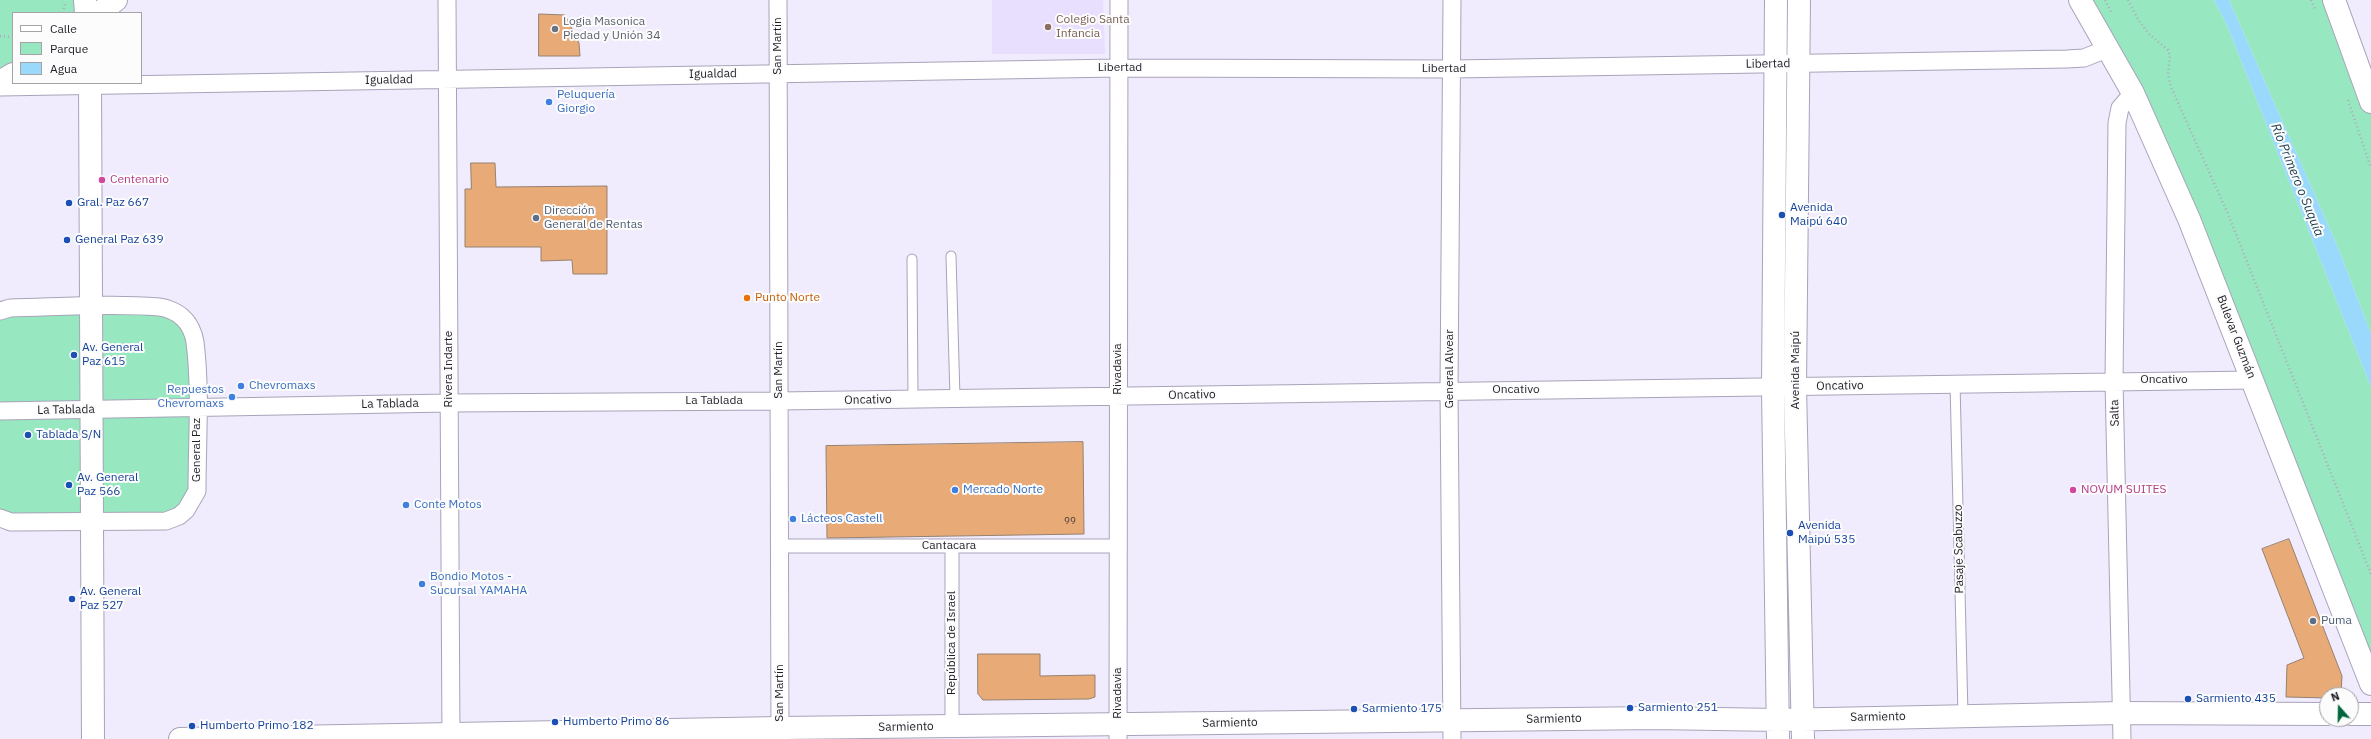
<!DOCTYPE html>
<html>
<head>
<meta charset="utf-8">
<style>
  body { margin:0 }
  #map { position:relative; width:2371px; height:739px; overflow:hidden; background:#f1ebfe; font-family:"IBM Plex Sans",sans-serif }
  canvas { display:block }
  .legend { position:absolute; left:12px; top:12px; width:130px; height:72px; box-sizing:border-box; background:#fcfcfc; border:1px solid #a4a3a6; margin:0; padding:5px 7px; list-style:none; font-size:12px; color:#201d26 }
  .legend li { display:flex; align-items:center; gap:8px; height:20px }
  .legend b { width:20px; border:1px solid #a4a3a6 }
  .north { position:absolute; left:2319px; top:687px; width:40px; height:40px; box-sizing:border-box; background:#fcfcfc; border:1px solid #a4a3a6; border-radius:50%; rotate:340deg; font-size:11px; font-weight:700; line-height:16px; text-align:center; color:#201d26 }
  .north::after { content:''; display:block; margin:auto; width:14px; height:18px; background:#00673d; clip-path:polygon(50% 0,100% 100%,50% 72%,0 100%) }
</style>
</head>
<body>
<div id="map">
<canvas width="2371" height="739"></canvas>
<ul class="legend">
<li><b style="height:5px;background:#fff"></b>Calle</li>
<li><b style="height:11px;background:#97e7c0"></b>Parque</li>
<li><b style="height:11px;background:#9bd9fc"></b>Agua</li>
</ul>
<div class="north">N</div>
</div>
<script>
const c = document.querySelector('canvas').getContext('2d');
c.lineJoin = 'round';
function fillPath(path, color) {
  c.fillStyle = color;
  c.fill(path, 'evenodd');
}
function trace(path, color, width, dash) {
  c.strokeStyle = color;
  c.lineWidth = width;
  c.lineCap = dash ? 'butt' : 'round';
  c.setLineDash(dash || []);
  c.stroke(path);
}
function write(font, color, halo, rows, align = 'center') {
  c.font = font + ' "IBM Plex Sans",sans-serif';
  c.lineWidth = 4;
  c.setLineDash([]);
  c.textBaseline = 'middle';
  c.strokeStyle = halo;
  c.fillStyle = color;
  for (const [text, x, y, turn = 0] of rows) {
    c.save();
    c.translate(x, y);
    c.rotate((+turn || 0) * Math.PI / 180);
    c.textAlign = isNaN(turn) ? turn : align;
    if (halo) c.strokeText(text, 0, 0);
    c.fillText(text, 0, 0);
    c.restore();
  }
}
fillPath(new Path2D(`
  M992,0H1103L1105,54H992Z`), '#e8dffe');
fillPath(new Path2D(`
  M0,0H116L99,13H13V74L0,82Z
  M2080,0H2214L2226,23L2371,387V684L2252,380Z
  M2229,0H2334L2371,102V334L2339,250Z
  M160,307L191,328L197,491L179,516L0,518V311Z`), '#97e7c0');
fillPath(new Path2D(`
  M2214,0H2229L2339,250L2371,334V387L2226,23Z`), '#9bd9fc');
const building = new Path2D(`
  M539,14L565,15L579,43L580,56H539Z
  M471,163H495L496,187L607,186V274H573L572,260L541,261V247H465V189H471Z
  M1083,442L1084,534L827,538L826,446Z
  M2289,539L2342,676L2341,695H2327V698L2286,697L2287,665L2304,658L2262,549Z
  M978,654H1040V676L1095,675V697L1089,699L983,700L978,694Z`);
fillPath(building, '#e8ab77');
trace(building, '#948171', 1);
const service = new Path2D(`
  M951,256L955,398
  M912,259L913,399
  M1955,383L1963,715`);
const pedestrian = new Path2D(`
  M780,546H1118
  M952,546V726`);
const minor = new Path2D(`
  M447,0L451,739
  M778,0L780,739
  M0,87L1118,68L1453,69L2067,59L2084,58L2109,48
  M0,311L10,308C58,307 111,303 159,307C167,308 177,312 183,318C189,323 194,334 195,342C201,390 197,442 197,491L186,510L179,516L166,521L11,522L0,518
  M0,411L449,403L779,401L2252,380
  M1118,739L1119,0
  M1452,739L1449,391L1452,0
  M2122,739L2114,381L2117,123L2120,108L2133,93`);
const primary = new Path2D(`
  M85,0L86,13
  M1776,0L1773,388L1778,739
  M1799,0L1795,387L1803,739
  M2080,0L2133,93L2189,219L2371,684
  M2334,0L2371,102
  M99,13L116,0
  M0,82L13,74
  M90,83L93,739
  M2351,714H2371
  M180,739L780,728L1656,718L1778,720L2121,713L2327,714`);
trace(service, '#a9a3b9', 11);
trace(pedestrian, '#a9a3b9', 15);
trace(minor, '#a9a3b9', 19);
trace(primary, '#a9a3b9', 24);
trace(new Path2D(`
  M2105,0L2111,12
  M2128,0L2139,21L2149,34L2168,50L2170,56L2168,74L2171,87L2228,214L2371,574
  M2311,0L2315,9
  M63,13L65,4
  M0,36L13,37
  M2348,100L2371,168`), '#afaab9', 2.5, [1, 3]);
trace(service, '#fff', 9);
trace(pedestrian, '#fff', 13);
trace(minor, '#fff', 17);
trace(primary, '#fff', 22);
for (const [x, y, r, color] of [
  [1048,27,4,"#8d6e63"],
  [555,29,4,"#6b7280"],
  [549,102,4,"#3f7fe0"],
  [102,180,4,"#d1479c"],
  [69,203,4,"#1a4fb4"],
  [1782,215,4,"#1a4fb4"],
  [536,218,4,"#5c6f8a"],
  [67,240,4,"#1a4fb4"],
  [747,298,4,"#e8710a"],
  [74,355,4,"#1a4fb4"],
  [241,386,4,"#3f7fe0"],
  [232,397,4,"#3f7fe0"],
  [28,435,4,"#1a4fb4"],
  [69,485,4,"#1a4fb4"],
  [955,490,4,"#3f7fe0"],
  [2073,490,4,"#d1479c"],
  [406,505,4,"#3f7fe0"],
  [793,519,4,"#3f7fe0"],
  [1790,533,4,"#1a4fb4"],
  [422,584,4,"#3f7fe0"],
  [72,599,4,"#1a4fb4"],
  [2313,621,4,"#5c6f8a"],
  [2188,699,4,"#1a4fb4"],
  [1630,708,4,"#1a4fb4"],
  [1354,709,4,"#1a4fb4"],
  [555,722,4,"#1a4fb4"],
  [192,726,4,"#1a4fb4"]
]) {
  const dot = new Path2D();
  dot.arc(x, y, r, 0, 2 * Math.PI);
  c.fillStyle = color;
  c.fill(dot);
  trace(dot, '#fcfcfc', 1.5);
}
write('10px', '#52403a', null, [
  ["99",1070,521]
]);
write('12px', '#785e54', '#fcfcfc', [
  ["Colegio Santa",1056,20],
  ["Infancia",1056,34]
], 'left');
write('12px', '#5b616d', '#fcfcfc', [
  ["Logia Masonica",563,22],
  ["Piedad y Unión 34",563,36]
], 'left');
write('12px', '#201d26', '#fcfcfc', [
  ["San Martín",778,46,-90],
  ["Libertad",1768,64,-1],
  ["Libertad",1120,68],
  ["Libertad",1444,69],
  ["Igualdad",713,74,-1],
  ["Igualdad",389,80,-1],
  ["Bulevar Guzmán",2236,337,69],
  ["Rivera Indarte",449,369,-90],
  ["Rivadavia",1118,369,-90],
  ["General Alvear",1450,369,-90],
  ["San Martín",779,370,-90],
  ["Avenida Maipú",1796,370,-90],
  ["Oncativo",2164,380],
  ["Oncativo",1840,386,-1],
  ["Oncativo",1516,390],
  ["Oncativo",1192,395,-1],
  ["Oncativo",868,400,-1],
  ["La Tablada",714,401],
  ["La Tablada",390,404,-1],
  ["La Tablada",66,410,-1],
  ["Salta",2115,413,-91],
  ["General Paz",197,450,-90],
  ["Cantacara",949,546],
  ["Pasaje Scabuzzo",1959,549,-91],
  ["República de Israel",952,643,-90],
  ["San Martín",780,693,-90],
  ["Rivadavia",1118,693,-90],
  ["Sarmiento",1878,717,-1],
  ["Sarmiento",1554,719,-1],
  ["Sarmiento",1230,723,-1],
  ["Sarmiento",906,727,-1]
]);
write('12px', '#366cbe', '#fcfcfc', [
  ["Peluquería",557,95],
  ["Giorgio",557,109],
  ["Chevromaxs",249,386],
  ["Repuestos",224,390,"right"],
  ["Chevromaxs",224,404,"right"],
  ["Mercado Norte",963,490],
  ["Conte Motos",414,505],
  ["Lácteos Castell",801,519],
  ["Bondio Motos -",430,577],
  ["Sucursal YAMAHA",430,591]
], 'left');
write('12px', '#b23c85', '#fcfcfc', [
  ["Centenario",110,180],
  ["NOVUM SUITES",2081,490]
], 'left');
write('12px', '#164399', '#fcfcfc', [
  ["Gral. Paz 667",77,203],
  ["Avenida",1790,208],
  ["Maipú 640",1790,222],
  ["General Paz 639",75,240],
  ["Av. General",82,348],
  ["Paz 615",82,362],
  ["Tablada S/N",36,435],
  ["Av. General",77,478],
  ["Paz 566",77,492],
  ["Avenida",1798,526],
  ["Maipú 535",1798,540],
  ["Av. General",80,592],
  ["Paz 527",80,606],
  ["Sarmiento 435",2196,699],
  ["Sarmiento 251",1638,708],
  ["Sarmiento 175",1362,709],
  ["Humberto Primo 86",563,722],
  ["Humberto Primo 182",200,726]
], 'left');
write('12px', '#4e5e75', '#fcfcfc', [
  ["Dirección",544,211],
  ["General de Rentas",544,225],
  ["Puma",2321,621]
], 'left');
write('12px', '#c56008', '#fcfcfc', [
  ["Punto Norte",755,298]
], 'left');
write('italic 13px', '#193c4e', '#fcfcfc', [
  ["Río Primero o Suquía",2297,180,68]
]);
</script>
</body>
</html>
